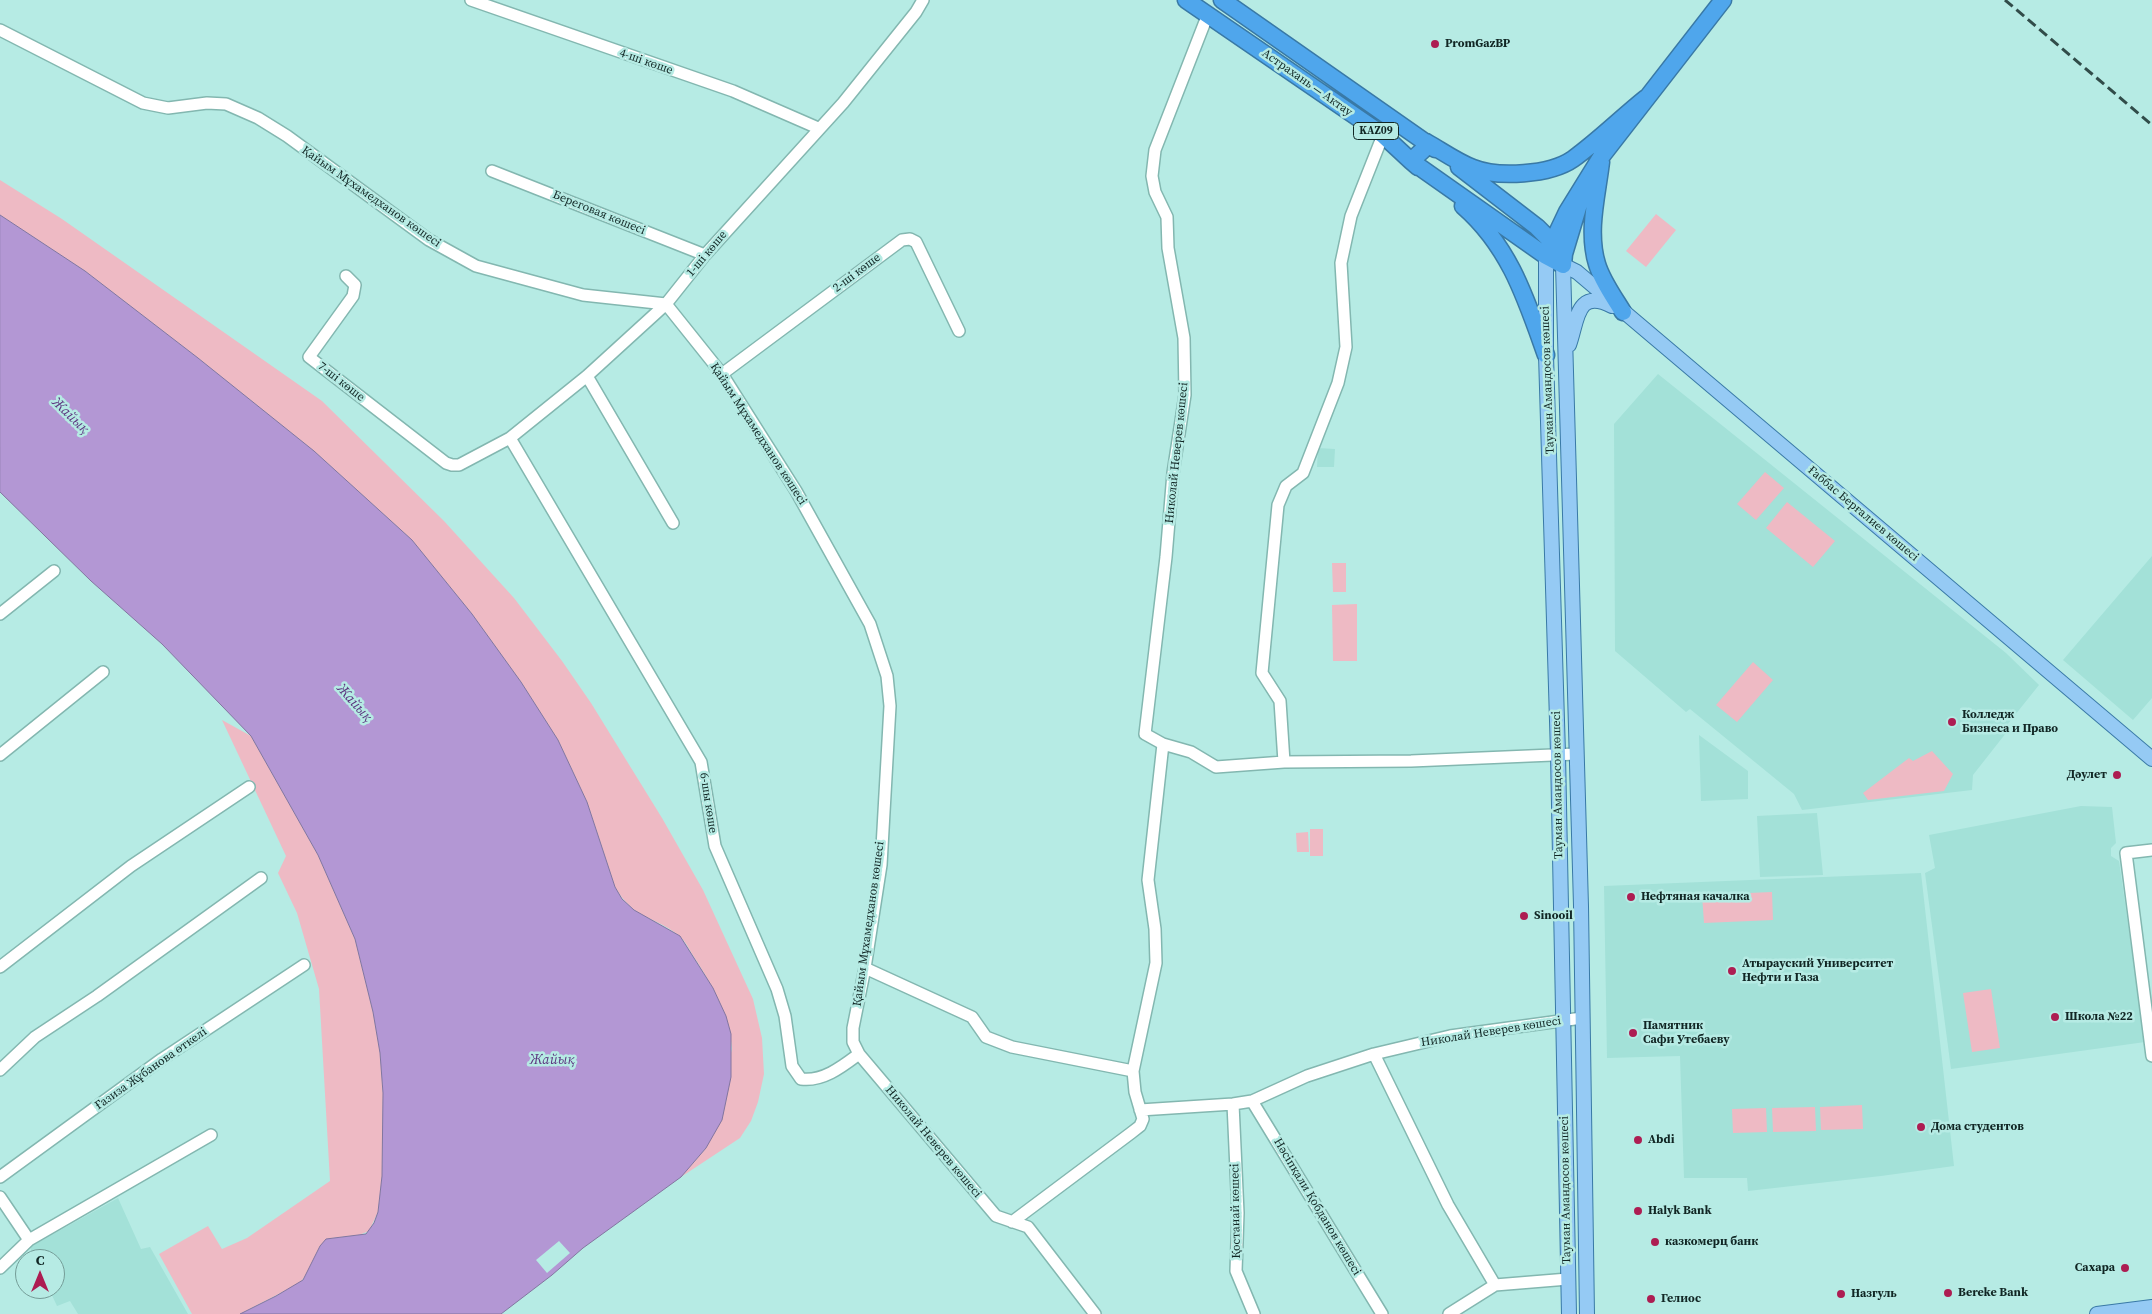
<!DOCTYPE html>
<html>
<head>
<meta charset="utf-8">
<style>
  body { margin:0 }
  #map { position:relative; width:2152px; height:1314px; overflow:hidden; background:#b6ebe4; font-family:"Source Serif 4",serif }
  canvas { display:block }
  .north { position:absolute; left:15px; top:1249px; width:50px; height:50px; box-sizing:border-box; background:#b6ebe4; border:1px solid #749c97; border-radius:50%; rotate:0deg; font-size:14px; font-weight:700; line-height:20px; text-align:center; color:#112624 }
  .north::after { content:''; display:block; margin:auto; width:18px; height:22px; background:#ad1d52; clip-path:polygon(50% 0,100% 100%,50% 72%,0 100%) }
</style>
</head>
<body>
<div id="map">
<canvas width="2152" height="1314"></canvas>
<div class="north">С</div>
</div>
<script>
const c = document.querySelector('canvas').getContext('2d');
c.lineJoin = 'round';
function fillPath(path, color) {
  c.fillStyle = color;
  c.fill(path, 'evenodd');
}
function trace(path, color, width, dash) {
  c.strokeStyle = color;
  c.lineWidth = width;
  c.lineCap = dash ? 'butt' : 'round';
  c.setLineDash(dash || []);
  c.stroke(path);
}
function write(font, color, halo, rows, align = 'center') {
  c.font = font + ' "Source Serif 4",serif';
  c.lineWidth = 5;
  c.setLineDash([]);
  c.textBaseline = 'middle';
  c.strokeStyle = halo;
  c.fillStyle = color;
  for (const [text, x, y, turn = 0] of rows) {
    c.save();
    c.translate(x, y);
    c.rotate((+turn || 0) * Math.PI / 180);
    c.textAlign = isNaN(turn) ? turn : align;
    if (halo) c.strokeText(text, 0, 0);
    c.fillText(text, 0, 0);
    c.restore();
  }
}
fillPath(new Path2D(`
  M1658,374L2006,653L2039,685L2003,730L2006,733L1973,775L1972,790L1802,810L1794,794L1690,709L1686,712L1615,651L1614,424Z
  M1318,448L1335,449L1334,467H1317Z
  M2152,556V698L2133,720L2063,660Z
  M1699,735L1748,771V799L1701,801Z
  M2081,806L2112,807L2116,843L2111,848V856L2119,861L2145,1042L1951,1069L1925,873L1935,868L1929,835Z
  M1817,813L1823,875L1760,877L1757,816Z
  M1921,873L1954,1166L1881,1176L1748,1191L1747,1178H1684L1680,1056L1607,1058L1604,886Z
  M118,1198L141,1249L150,1247L188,1314H78L70,1301L57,1306L49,1289H55V1259H35L30,1247Z`), '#a3e1d8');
fillPath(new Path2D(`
  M0,180L62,219L322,401L444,521L514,598L562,661L591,703L662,818L703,890L753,999L762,1038L764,1074L758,1102L751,1121L740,1138L681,1177L706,1148L732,1049C729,1013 711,983 692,954C688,947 684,939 678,935C653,915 634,920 615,887L587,802L558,740L521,682L472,614L412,540L314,451L198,358L85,271L0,215Z
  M1656,214L1676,230L1646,267L1626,251Z
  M1765,472L1784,488L1756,520L1737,504Z
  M1787,502L1835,541L1813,567L1766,528Z
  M1332,563H1346V592H1333Z
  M1357,604V661H1333L1332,605Z
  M1753,662L1773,680L1737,722L1716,705Z
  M222,720L251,736L318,855L355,939L373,1012L380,1053L383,1093L382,1176L378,1212L369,1231L359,1235L333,1238L320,1246L308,1272L300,1283L240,1314H192L159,1254L208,1226L222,1249L247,1238L330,1181L319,989L297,913L278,873L286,856Z
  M1932,751L1953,774L1944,791L1868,800L1863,793L1909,758L1913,761Z
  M1310,829H1323V856H1310Z
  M1308,832L1309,852H1297L1296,833Z
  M1772,892L1773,920L1704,923L1702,895Z
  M1991,989L2000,1048L1972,1052L1963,993Z
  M1862,1105L1863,1129L1821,1130L1820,1107Z
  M1815,1107L1816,1131L1773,1132L1772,1108Z
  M1766,1108L1767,1132L1733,1133L1732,1109Z`), '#eebac4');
const water = new Path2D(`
  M0,215L85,271L198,358L314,451L412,540L472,614L521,682L558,740L587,802L615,887L622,899L634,910L680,936L713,988L726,1016L731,1034V1077L722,1120L706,1148L681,1177L583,1248L552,1275L501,1314H240L276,1296L303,1280L320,1246L326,1239L366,1234L374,1223L378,1212L382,1176L383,1093L380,1053L373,1012L355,939L318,855L251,736L162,644L91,581L0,492Z`);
fillPath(water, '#b397d4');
trace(water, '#82759f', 1);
fillPath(new Path2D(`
  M559,1241L570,1253L547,1273L536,1260Z`), '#b6ebe4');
const minor = new Path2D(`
  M471,0L733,91L818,128
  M1208,14L1155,150L1152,176L1155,192L1167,217L1168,248L1184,338L1185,395L1173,473L1166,557L1145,734L1163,744L1191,752L1216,767L1284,762L1411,761L1576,754
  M0,30L143,103L168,108L207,103L226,104L258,118L287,136L429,240L476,266L583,295L666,304L722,374L796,491L870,624L887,676L890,706L881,865L865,968L853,1028V1042L859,1054L996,1216L1028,1227L1095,1314
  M492,171L705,255
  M346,276L355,285L353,296L309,357L446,463L452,465H459L510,438L587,376L666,304L705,255L843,103L916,12L923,0
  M722,374L902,240L910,239L916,242L959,331
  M587,376L673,523
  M510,438L701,762L715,846L777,989L785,1016L792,1066L801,1079C823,1082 843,1066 859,1054
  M0,614L54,571
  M0,755L103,672
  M1284,762L1280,701L1262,673L1278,505L1286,486L1303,473L1338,383L1346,347L1341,263L1351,216L1383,135
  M2152,850L2126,853L2152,1056
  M0,967L131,866L249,787
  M865,968L972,1017L986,1037L1012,1047L1133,1071
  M1374,1054L1448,1205L1495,1285
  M0,1070L35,1037L97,996L261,878
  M1252,1101L1382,1314
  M1233,1104L1238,1213L1236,1271L1254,1314
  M1140,1110L1233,1104L1252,1101L1307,1076L1374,1054L1450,1036L1582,1018
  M0,1177L162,1059L304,965
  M0,1197L29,1240
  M1012,1222L1131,1133L1140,1126L1143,1119L1135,1092L1133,1071L1156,963L1155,929L1148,880L1163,744
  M0,1268L29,1240L211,1135
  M1449,1314L1495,1285L1568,1279`);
const major = new Path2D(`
  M1546,256V355L1558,754L1569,1314
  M1569,345C1578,320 1576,288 1612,306
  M1587,1314L1581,906L1563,265L1577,272L2152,759
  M2097,1314L2152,1307`);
const highway = new Path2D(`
  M1186,0L1383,135L1411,161L1546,256L1563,265L1564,254L1586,181
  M1222,0L1435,149
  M1601,162C1597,196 1587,231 1597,264C1602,281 1614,297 1623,312
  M1418,167L1411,161L1423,150L1426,142C1442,151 1457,162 1473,168C1498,178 1550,175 1573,159C1598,141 1621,118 1646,98
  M1459,167L1537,227L1564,254
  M1463,206C1510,247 1526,299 1546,355
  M1549,250L1567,212L1601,157L1723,0`);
trace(minor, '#83b7b0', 14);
trace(major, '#3979a6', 16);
trace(highway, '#3979a6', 19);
trace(minor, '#fff', 11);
trace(major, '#95caf4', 14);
trace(highway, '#4fa6ec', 16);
trace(new Path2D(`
  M2005,0L2152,125`), '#314c49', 3, [10, 5]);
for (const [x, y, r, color] of [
  [1435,44,5,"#ad1d52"],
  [1952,722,5,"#ad1d52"],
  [2117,775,5,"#ad1d52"],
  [1631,897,5,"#ad1d52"],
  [1524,916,5,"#ad1d52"],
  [1732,971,5,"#ad1d52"],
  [2055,1017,5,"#ad1d52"],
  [1633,1033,5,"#ad1d52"],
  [1921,1127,5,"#ad1d52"],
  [1638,1140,5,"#ad1d52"],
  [1638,1211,5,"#ad1d52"],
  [1655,1242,5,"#ad1d52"],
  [2125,1268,5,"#ad1d52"],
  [1948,1293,5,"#ad1d52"],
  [1841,1294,5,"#ad1d52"],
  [1651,1299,5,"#ad1d52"]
]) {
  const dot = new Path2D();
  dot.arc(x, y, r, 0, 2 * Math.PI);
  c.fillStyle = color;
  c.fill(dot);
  trace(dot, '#b6ebe4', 2);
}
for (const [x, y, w] of [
  [1376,131,45]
]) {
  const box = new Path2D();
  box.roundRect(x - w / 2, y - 8.5, w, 17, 4);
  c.fillStyle = '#b6ebe4';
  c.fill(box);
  trace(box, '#112624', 1);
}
write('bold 11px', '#112624', null, [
  ["KAZ09",1376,131]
]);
write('bold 12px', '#112624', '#b6ebe4', [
  ["PromGazBP",1445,44],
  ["Колледж",1962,715],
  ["Бизнеса и Право",1962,729],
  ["Дәулет",2107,775,"right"],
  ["Нефтяная качалка",1641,897],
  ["Sinooil",1534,916],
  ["Атырауский Университет",1742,964],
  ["Нефти и Газа",1742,978],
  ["Школа №22",2065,1017],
  ["Памятник",1643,1026],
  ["Сафи Утебаеву",1643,1040],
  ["Дома студентов",1931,1127],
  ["Abdi",1648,1140],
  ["Halyk Bank",1648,1211],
  ["казкомерц банк",1665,1242],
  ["Сахара",2115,1268,"right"],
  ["Bereke Bank",1958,1293],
  ["Назгуль",1851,1294],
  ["Гелиос",1661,1299]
], 'left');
write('12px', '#112624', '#b6ebe4', [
  ["4-шi көше",646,62,19],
  ["Астрахань — Актау",1307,83,35],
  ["Қайым Мұхамедханов көшесi",371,197,35],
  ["Береговая көшесі",599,213,22],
  ["1-ші көше",707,254,-50],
  ["2-ші көше",857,273,-37],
  ["Тауман Амандосов көшесі",1548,380,-92],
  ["7-шi көше",341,382,38],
  ["Қайым Мұхамедханов көшесi",758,434,57],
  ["Николай Неверев көшесі",1177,453,-84],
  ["Ғаббас Берғалиев көшесі",1863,514,40],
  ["Тауман Амандосов көшесі",1558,785,-91],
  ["6-шы көше",708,803,81],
  ["Қайым Мұхамедханов көшесi",869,924,-82],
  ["Николай Неверев көшесі",1491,1032,-9],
  ["Ғазиза Жұбанова өткелі",151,1069,-35],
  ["Николай Неверев көшесі",933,1142,50],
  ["Тауман Амандосов көшесі",1566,1190,-91],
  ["Нәсіпқали Қобданов көшесі",1317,1207,59],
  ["Қостанай көшесі",1236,1211,-91]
]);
write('italic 14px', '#5c357f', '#b6ebe4', [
  ["Жайық",70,416,44],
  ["Жайық",354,703,48],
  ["Жайық",552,1060]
]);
</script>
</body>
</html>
